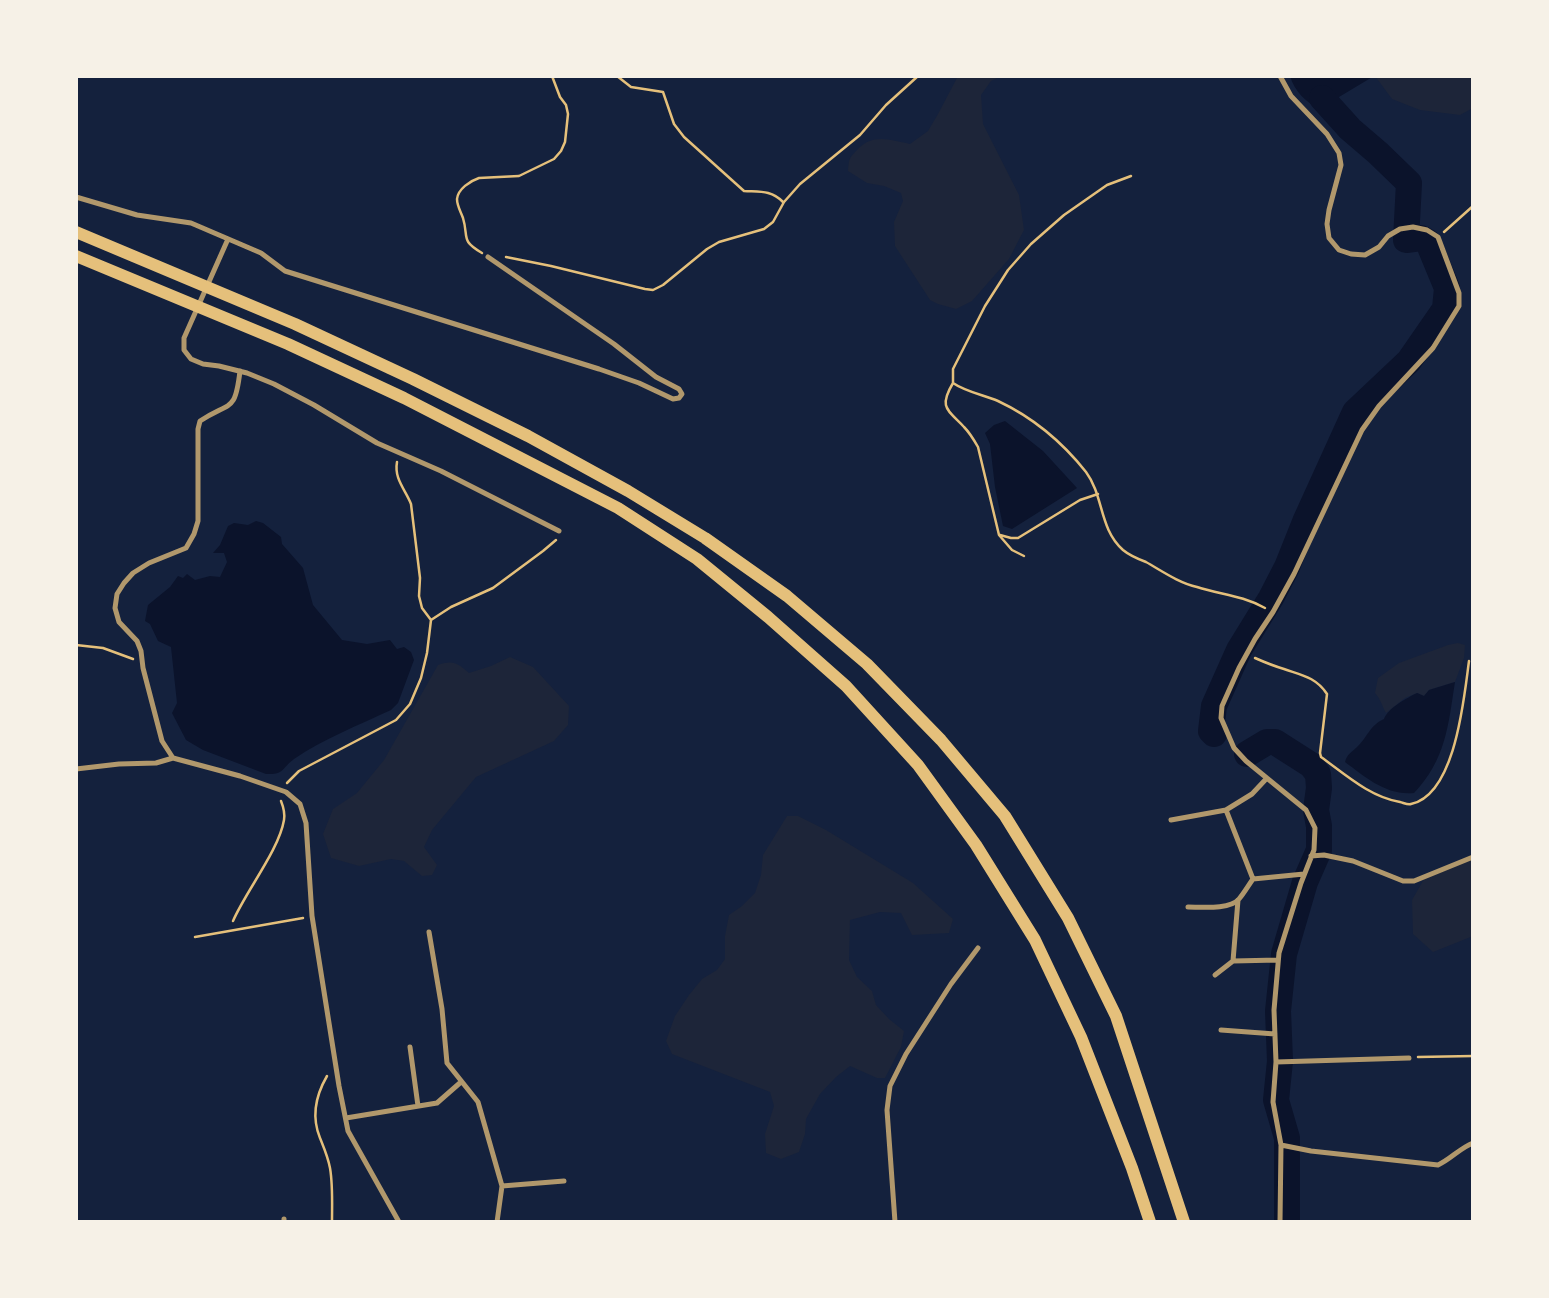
<!DOCTYPE html>
<html>
<head>
<meta charset="utf-8">
<style>
  body { margin:0 }
  #map { position:relative; width:1549px; height:1298px; overflow:hidden; background:#14213d; font-family:"Sofia Sans Condensed",sans-serif }
  canvas { display:block }
  .frame { position:absolute; inset:0; border:78px solid #f6f1e7; pointer-events:none }
</style>
</head>
<body>
<div id="map">
<canvas width="1549" height="1298"></canvas>
<div class="frame"></div>
</div>
<script>
const c = document.querySelector('canvas').getContext('2d');
c.lineJoin = 'round';
function fillPath(path, color) {
  c.fillStyle = color;
  c.fill(path, 'evenodd');
}
function trace(path, color, width, dash) {
  c.strokeStyle = color;
  c.lineWidth = width;
  c.lineCap = dash ? 'butt' : 'round';
  c.setLineDash(dash || []);
  c.stroke(path);
}
fillPath(new Path2D(`
  M958,76H1001L991,81L981,95L983,124L1019,195L1024,230L1009,259L972,301L956,309L938,304L930,300L895,246L894,222L903,201L901,193L884,186L867,183L848,171C849,159 849,158 857,150C873,133 889,140 910,144L928,131L938,114Z
  M1375,76H1473V108L1460,115L1420,110L1392,99Z
  M1458,643L1465,645L1464,658L1455,682L1429,690L1424,696L1417,693L1405,698L1386,713C1382,706 1381,700 1375,693L1378,678L1399,663L1448,645Z
  M510,657L533,667L569,706L568,725L554,741L476,777L432,830L424,847L437,865L432,875L422,876L404,861L391,859L359,866L331,858L323,834L333,809L357,793L384,760L438,665C454,660 457,663 469,673L491,666Z
  M787,816H798L826,830L913,883L953,919L949,933L912,935L901,913L880,912L850,920L849,960L857,977L872,991L876,1005L889,1019L904,1031L901,1047L885,1078H877L850,1066L836,1077L820,1094L806,1119L805,1134L799,1152L781,1159L766,1153L765,1134L774,1106L770,1092L672,1054L666,1041L675,1016L689,995L702,979L717,970L725,959V936L729,915L742,906L755,893L761,875L763,855Z
  M1473,857V936L1433,952L1413,934L1412,900L1424,879Z`), '#1d2539');
fillPath(new Path2D(`
  M1290,76H1374L1319,109C1305,101 1295,92 1290,76Z
  M1005,421L1043,451L1077,488L1012,529L1003,526L995,487L990,444L985,433L994,425Z
  M256,521L263,523L281,537L282,544L303,568L313,605L342,640L367,644L390,640L397,649L404,647L411,652L414,660L398,703L391,710C359,725 323,739 294,759C281,769 284,775 266,774L203,750L186,740L172,713L177,703L171,647L158,641L150,624L145,621L148,605L170,587L178,576L183,578L187,574L195,580L210,576L220,577L227,562L224,553H213L220,545L228,526L234,523L248,525Z
  M1455,682C1448,726 1446,759 1414,793C1387,796 1365,777 1345,762C1347,754 1351,753 1357,747C1367,738 1370,725 1384,719C1388,708 1407,698 1417,693L1424,696L1429,690Z`), '#0b132b');
trace(new Path2D(`
  M1214,734L1211,731L1214,706L1239,650L1271,598L1287,567L1305,522L1355,412L1409,361L1445,309L1447,288L1428,242L1421,238L1406,240L1409,183L1378,153L1350,129L1322,98
  M1247,754L1267,742H1275L1311,765L1318,774L1319,788L1316,810L1319,826V850L1305,882L1284,954L1278,1011L1280,1061L1276,1100L1287,1138V1222`), '#0b132b', 26);
trace(new Path2D(`
  M617,76L631,87L663,92L674,124L684,137L744,191C760,192 771,190 783,202
  M1131,176L1107,185L1064,215L1031,244L1008,270L985,306L953,369V383C966,392 984,395 998,401C1032,417 1063,443 1086,472C1104,496 1099,529 1123,550C1129,555 1138,559 1146,562C1162,571 1179,583 1197,587C1222,595 1241,595 1265,608
  M1444,232L1473,206
  M482,253C460,240 469,238 463,218C461,212 457,206 457,199C458,189 470,181 479,178L519,176L554,159L561,151L565,142L568,114L566,105L560,97L552,76
  M506,257L551,266L645,289L653,290L663,285L707,249L719,242L764,229L773,222L784,202L800,184L860,135L886,105L918,76
  M953,383C938,408 948,410 964,427C970,433 974,440 978,447L999,535L1012,550L1024,556
  M397,462C394,479 405,489 411,504L420,578L419,596L422,608L431,620
  M1000,535L1011,538H1018L1080,500L1098,494
  M76,645L103,648L133,659
  M1255,658C1264,662 1274,666 1284,669C1301,675 1316,677 1327,694L1320,753L1321,757C1346,775 1370,797 1400,802C1404,803 1408,805 1411,804C1456,794 1464,697 1469,661
  M287,783L299,771L396,720L410,704L421,678L427,653L431,620L451,607L493,588L543,551L556,540
  M233,921C246,891 279,850 284,820C285,814 283,806 281,801
  M195,937L303,918
  M1418,1057L1473,1056
  M327,1076C316,1095 311,1116 320,1138C324,1148 328,1157 330,1168C333,1185 332,1204 332,1222`), '#e5c07b', 2.5);
trace(new Path2D(`
  M1280,76L1291,96L1327,134L1339,153L1341,165L1329,210L1327,224L1329,238L1339,250L1351,254L1365,255L1379,247L1388,236L1400,229L1413,227L1427,230L1438,237L1459,293V306L1433,348L1379,406L1362,430L1294,574L1273,612L1255,639L1239,668L1222,706L1221,718L1234,748L1246,761L1306,810L1315,828L1314,850L1301,883L1279,953L1274,1010L1276,1062L1273,1102L1281,1145L1280,1222
  M76,197L137,215L191,223L261,253L285,271L599,369L639,383L673,399L679,398L682,394L679,389L656,377L614,344L488,257
  M228,239L184,338V350L191,359L203,364L219,366L247,373L274,384L314,405L377,443L441,471L559,531
  M173,758L162,741L143,668L141,651L137,641L119,622L115,608L117,594L124,583L133,573L149,563L186,548L194,534L198,521V429L200,421C231,401 235,413 240,371
  M76,769L119,764L156,763L173,758L240,776L286,792L300,804L306,823L312,916L339,1086L348,1131L399,1222
  M1226,810L1253,879
  M1171,820L1226,810L1252,794L1267,778
  M1311,856L1324,855L1353,861L1403,881H1414L1473,857
  M1188,907C1201,907 1230,910 1239,899C1244,893 1248,886 1253,879L1304,874
  M429,932L442,1009L447,1063L478,1102L502,1186L497,1222
  M1233,961L1238,900
  M1215,975L1233,961L1278,960
  M1221,1030L1275,1034
  M410,1047L418,1106
  M1276,1062L1409,1058
  M346,1118L437,1103L461,1082
  M1281,1145L1311,1151L1438,1165C1451,1159 1460,1148 1473,1143
  M502,1186L564,1181
  M284,1222V1219
  M895,1222L887,1110L890,1086L906,1054L951,984L978,948`), '#b1986c', 5);
trace(new Path2D(`
  M76,232L295,324L413,379L528,436L628,491L705,538L787,596L867,664L941,740L1005,816L1068,918L1116,1016L1184,1222
  M76,256L288,344L404,398L618,508L697,559L768,617L846,686L918,765L976,845L1035,940L1081,1037L1132,1168L1150,1222`), '#e5c07b', 12);
</script>
</body>
</html>
